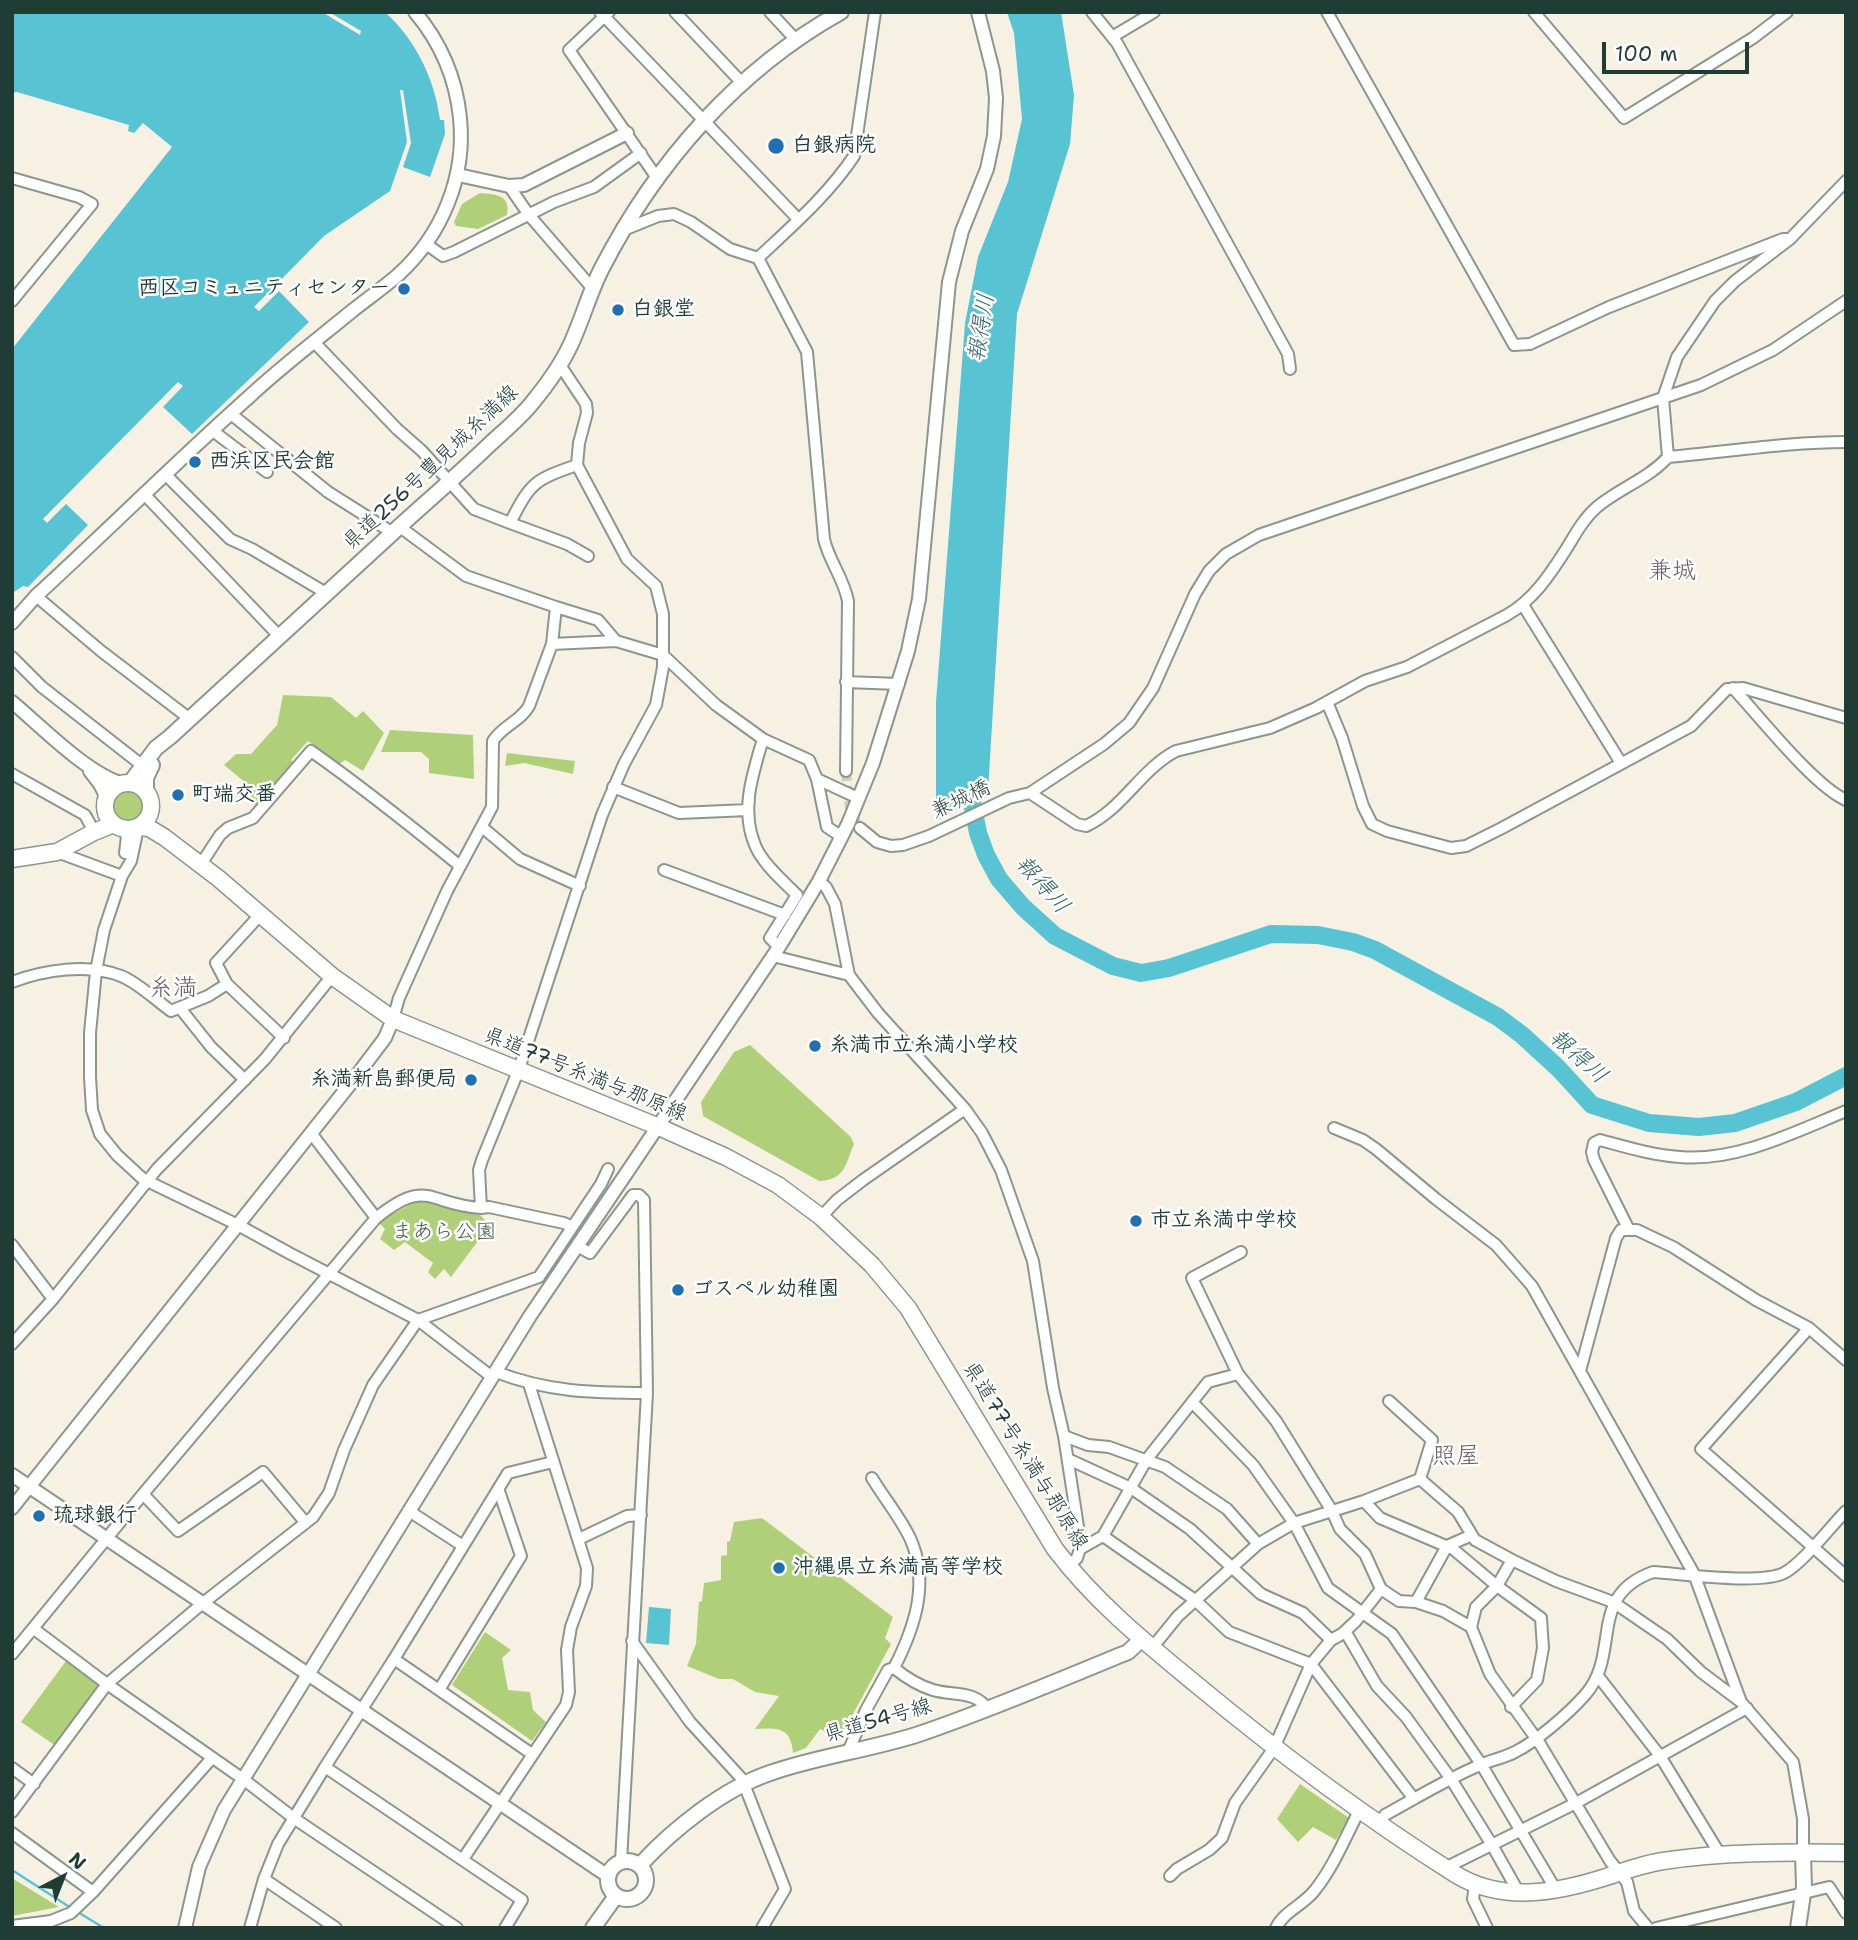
<!DOCTYPE html>
<html>
<head>
<meta charset="utf-8">
<style>
  body { margin:0 }
  #map { position:relative; width:1858px; height:1940px; overflow:hidden; background:#f7f1e3; font-family:"Shantell Sans",sans-serif }
  canvas { display:block }
  .frame { position:absolute; inset:0; border:14px solid #1f3d34; pointer-events:none }
  .north { position:absolute; left:28px; top:1842px; width:70px; height:70px; -webkit-text-stroke:5px #fff; paint-order:stroke; rotate:42deg; font-size:19px; font-weight:700; line-height:28px; text-align:center; color:#1f3d34 }
  .north::after { content:''; display:block; margin:auto; width:24px; height:32px; background:#1f3d34; clip-path:polygon(50% 0,100% 100%,50% 72%,0 100%) }
  .scale { position:absolute; left:1602px; top:42px; width:147px; height:32px; box-sizing:border-box; border:4px solid #1f3d34; border-top:0; padding-left:9px; font-size:21px; line-height:24px; white-space:nowrap; color:#1f3d34; -webkit-text-stroke:5px #fff; paint-order:stroke }
</style>
</head>
<body>
<div id="map">
<canvas width="1858" height="1940"></canvas>
<div class="frame"></div>
<div class="north">N</div>
<div class="scale">100 m</div>
</div>
<script>
const c = document.querySelector('canvas').getContext('2d');
c.lineJoin = 'round';
function fillPath(path, color) {
  c.fillStyle = color;
  c.fill(path, 'evenodd');
}
function trace(path, color, width, dash) {
  c.strokeStyle = color;
  c.lineWidth = width;
  c.lineCap = dash ? 'butt' : 'round';
  c.setLineDash(dash || []);
  c.stroke(path);
}
function write(font, color, halo, rows, align = 'center') {
  c.font = font + ' "Shantell Sans","Klee One",sans-serif';
  c.lineWidth = 5;
  c.setLineDash([]);
  c.textBaseline = 'middle';
  c.strokeStyle = halo;
  c.fillStyle = color;
  for (const [text, x, y, turn = 0] of rows) {
    c.save();
    c.translate(x, y);
    c.rotate((+turn || 0) * Math.PI / 180);
    c.textAlign = isNaN(turn) ? turn : align;
    if (halo) c.strokeText(text, 0, 0);
    c.fillText(text, 0, 0);
    c.restore();
  }
}
fillPath(new Path2D(`
  M480,193C496,194 511,195 507,215L478,229L456,226L454,222L462,204Z
  M283,695L331,697L356,718L363,711L384,733L363,771L345,760L337,766L308,741L291,760L295,764L256,808L246,783L224,765L236,754H251L277,725Z
  M390,730L473,735L474,779L429,773V759L421,752H381Z
  M507,753L575,761L573,774L524,763L505,766Z
  M109 806a19 19 0 1 1 38 0a19 19 0 1 1-38 0Z
  M750,1045L851,1137L854,1144C845,1165 845,1180 819,1181L703,1116L701,1102L734,1052Z
  M435,1199L478,1213L490,1225L451,1277L444,1269L435,1279L428,1272L433,1263L405,1242L394,1250L380,1239L385,1229L378,1222L415,1202Z
  M762,1518L893,1617L885,1638L891,1644L840,1738L820,1729L806,1748L793,1753C791,1726 776,1728 755,1729L779,1696L755,1692L733,1679H719L687,1666L696,1644L699,1602L702,1601L704,1583L721,1580V1556L727,1555V1542L730,1541L734,1522Z
  M485,1632L511,1650L502,1658L508,1690L530,1692L533,1710L546,1722L532,1741L452,1685Z
  M66,1661L101,1686L56,1746L21,1722Z
  M1300,1784L1349,1818L1336,1840L1313,1827L1298,1842L1277,1819Z
  M12,1878L59,1907L12,1916Z`), '#afd078');
fillPath(new Path2D(`
  M12,12H322L360,35L361,31L329,12H385C416,40 435,80 440,120H444L445,134L430,177L403,167L411,143L403,90H400L407,142L390,191L324,236L254,307L259,311L279,291L309,322L192,434L163,407L183,386L178,382L43,519L47,523L66,504L88,525L28,587L23,586L14,592L12,349L172,147L143,123L134,133L128,131L129,125L17,92L12,93Z
  M1007,12H1061L1074,95L1070,144L1017,314L988,791L938,820L936,800V702L965,323L978,257L1008,182L1022,119L1014,33Z
  M649,1607L671,1609L669,1645L646,1643Z`), '#58c3d3');
trace(new Path2D(`
  M12,1870L68,1906
  M81,1914L104,1928`), '#58c3d3', 2.5);
trace(new Path2D(`
  M972,776V802L978,833L986,855L999,879L1023,907L1055,936L1113,966L1141,973L1169,968L1271,934L1318,935L1353,942L1375,950L1498,1017L1522,1035L1558,1068L1592,1105L1649,1123L1699,1127L1735,1123L1796,1102L1846,1076`), '#58c3d3', 18);
trace(new Path2D(`
  M846,771C848,791 847,812 860,828`), '#cccdc0', 10, [10, 5]);
const minor = new Path2D(`
  M600,12L798,219
  M609,12L569,50L657,178
  M675,12L742,83
  M770,12L795,39
  M1092,12L1117,43L1288,354L1290,369
  M1327,12L1514,345L1530,344L1609,307L1783,239H1790
  M1534,12L1624,118L1753,38L1787,12
  M1112,37L1154,12
  M12,178L79,197L92,204L12,301
  M509,186L529,215L593,289
  M621,231L658,216L674,214L691,222L730,249L758,258
  M426,244L443,256L454,252L554,202L594,187L641,153
  M758,258L807,352L824,539C829,561 844,579 848,601L846,771
  M758,258C791,227 828,195 854,156L875,12
  M314,342L397,429L422,451L474,509L510,523C531,482 534,480 577,465
  M560,365L586,404L587,413L579,443L577,465L627,559L656,586L663,614V667L656,705L624,764L602,815L519,1069L482,1160L479,1170L481,1208L489,1207L564,1223L572,1227
  M231,414L328,492L393,533
  M213,431L267,472
  M1668,457L1663,398L1677,357L1715,301L1735,281L1790,239L1846,181
  M166,475L230,539L252,549L326,593
  M145,495L279,636
  M510,523L567,544L588,556
  M36,596L101,651L190,719
  M1523,605L1621,763
  M556,607L598,620L616,641
  M552,644L616,641L663,655L716,705L763,739L809,760L817,779L827,827L842,837
  M12,657L42,687L143,766
  M846,682L899,684
  M1733,688C1759,716 1814,786 1846,800
  M1327,702L1342,738L1363,806L1372,824L1387,831L1451,848L1466,846L1502,828L1691,726L1727,689L1743,688L1846,718
  M763,739C753,773 740,810 755,845C762,863 783,881 797,895L770,938L779,947
  M12,774L85,815L90,824
  M817,779L858,798
  M613,787L679,813L748,810
  M1030,793L1077,824L1086,826C1122,810 1141,769 1176,751L1270,728L1316,708L1365,681L1407,667L1507,615C1533,600 1549,576 1565,551C1575,535 1583,519 1597,507C1620,488 1648,479 1668,457C1728,452 1786,442 1846,442
  M482,827L520,859L580,886
  M138,828L131,861L122,876L104,930L96,971L90,1033V1077L92,1110L100,1134L117,1155L143,1179L238,1225L289,1253L418,1320L492,1377
  M860,828L877,842L891,846L903,845L929,836L1009,798L1030,793L1104,744L1129,723L1153,688L1195,594L1209,571L1226,554L1259,535L1701,385L1773,350L1846,301
  M124,829L127,836L125,853
  M57,852L122,876
  M203,861L220,835L228,828L253,818L311,751C362,787 411,826 460,866
  M664,870L785,915
  M819,881L826,887L835,904L849,975L878,1013L965,1109L982,1133L1001,1170L1033,1261L1053,1388L1064,1436L1081,1546L1077,1558L1069,1566
  M773,956L849,975
  M12,982C44,970 88,963 121,976C137,982 157,1001 171,1011L208,996L227,984L216,963L260,915
  M227,984L284,1038
  M180,1008L211,1047L245,1080
  M393,1019L399,998L447,891L492,807L493,741C502,726 521,721 529,706L552,644L556,607L466,576L400,527
  M1334,1128L1363,1140L1376,1149L1436,1199L1496,1245L1532,1286L1694,1574L1741,1702L1793,1762L1803,1819V1853
  M311,1133L376,1218
  M821,1217L837,1200L863,1180L965,1109
  M1628,1228L1594,1160L1592,1152L1594,1143L1600,1140C1626,1147 1652,1155 1680,1157C1736,1162 1795,1132 1846,1111
  M12,1245L53,1299
  M577,1246L590,1253L633,1195H639L644,1200L647,1393L621,1861
  M1241,1252L1192,1278L1238,1374L1276,1421L1332,1511L1340,1529L1365,1554L1381,1589
  M1809,1328L1701,1449L1846,1576
  M12,1344L53,1299L157,1169L265,1059L332,976
  M1580,1371L1616,1238L1621,1230H1637L1673,1247L1756,1300L1809,1328L1846,1360
  M496,1372C548,1392 592,1393 647,1393
  M1389,1401L1432,1440L1420,1479
  M1192,1402L1253,1465L1294,1523L1328,1588L1392,1634L1481,1764L1556,1890
  M1064,1436L1088,1445L1109,1447L1165,1467L1227,1509L1258,1544
  M1068,1459L1131,1488L1190,1529L1261,1594L1303,1613L1331,1640
  M872,1478C884,1498 900,1517 910,1538C930,1582 915,1627 894,1668
  M143,1494L178,1531L263,1472L305,1522
  M1364,1501L1420,1479L1458,1512L1475,1540L1512,1560
  M409,1511L463,1546
  M1103,1536L1147,1459L1208,1382L1238,1374
  M579,1539L627,1516L641,1515
  M1080,1549L1103,1536L1195,1600L1229,1632L1311,1664L1414,1799
  M1416,1602L1447,1546L1472,1535
  M1471,1627L1476,1607L1497,1586L1541,1618L1543,1648L1537,1680L1511,1707
  M34,1629L107,1684L243,1779L295,1819L457,1928
  M1345,1631L1377,1686L1406,1717L1451,1779L1492,1845L1519,1893
  M632,1641L690,1722L742,1779L785,1889L762,1928
  M1152,1648L1178,1616L1258,1544L1294,1523L1364,1501L1380,1518L1453,1549L1497,1586L1512,1560L1556,1581L1613,1602L1667,1639L1701,1672L1741,1702
  M12,1654L143,1494L376,1218C428,1176 428,1205 481,1208
  M1598,1676L1660,1756L1721,1856
  M439,1690L521,1556L499,1491
  M848,1752L866,1710L888,1670L894,1668C905,1677 920,1686 933,1690C953,1696 976,1690 988,1710
  M532,1754L394,1659L508,1473L553,1462
  M325,1767L394,1659
  M12,1768L34,1784
  M12,1812L107,1684L203,1603L313,1517L329,1493L344,1450L373,1385L418,1320L539,1277L601,1184L608,1169
  M1379,1822L1385,1815C1416,1798 1447,1779 1480,1765C1491,1760 1504,1758 1515,1752C1537,1741 1568,1714 1585,1695C1622,1653 1586,1596 1653,1572C1684,1574 1759,1585 1784,1573C1803,1563 1830,1527 1846,1511
  M12,1833L93,1892
  M463,1859L566,1705L569,1692L567,1650L571,1627L586,1586L587,1568L529,1384
  M1445,1868L1576,1803L1747,1708
  M1170,1876L1177,1869L1209,1850L1222,1838L1235,1803L1274,1748L1311,1664L1331,1640L1342,1634L1356,1621L1381,1589L1399,1601L1416,1602L1443,1611L1471,1627L1490,1674L1540,1744L1610,1861L1627,1882L1634,1911L1648,1928
  M264,1879L336,1928
  M1475,1885L1473,1899L1487,1928
  M12,1926L51,1921L71,1913L93,1892L212,1758
  M250,1928L264,1879L278,1844L325,1767L522,1900L505,1928
  M1276,1928C1284,1911 1304,1905 1315,1890C1334,1866 1346,1836 1360,1809
  M1656,1928L1829,1887L1846,1913`);
const tertiary = new Path2D(`
  M458,175L509,186L524,185L627,133
  M12,623L36,596C108,530 177,461 250,396C282,366 318,339 352,311C367,299 383,288 398,275C442,235 466,177 460,118C456,78 441,43 415,12
  M12,702C41,726 87,774 123,784
  M90,771L100,784L107,798
  M12,1475L608,1876
  M12,1508L351,1083L385,1038L393,1019
  M185,1928L199,1867L224,1810L530,1316L779,947L819,881L848,824L873,763L908,651L919,599L949,282L962,231L987,169L994,136L996,98L993,71L978,12`);
const secondary = new Path2D(`
  M130,783L156,748L170,737C247,667 323,596 400,526C430,499 461,472 490,444C504,431 520,418 532,403C546,386 560,367 570,346C582,321 589,293 602,268C656,163 737,70 841,12
  M146,792V778L152,765
  M608 1880a19 19 0 1 1 38 0a19 19 0 1 1-38 0Z
  M640,1865C673,1829 723,1789 770,1773C818,1756 870,1750 919,1734C990,1710 1059,1680 1128,1652L1142,1639
  M593,1928L616,1896
  M1798,1928L1804,1887L1803,1853`);
const primary = new Path2D(`
  M105 806a23 23 0 1 1 46 0a23 23 0 1 1-46 0Z
  M140,827L149,828L164,837L218,878L332,976L393,1019L659,1127L726,1157L778,1185L821,1217L872,1265L908,1308L1055,1549C1095,1602 1146,1643 1197,1685C1279,1753 1365,1817 1455,1874C1502,1903 1556,1893 1606,1877C1625,1871 1643,1864 1663,1861C1722,1852 1786,1852 1846,1853
  M12,859L57,852L94,832L114,824`);
trace(minor, '#8b978c', 14);
trace(tertiary, '#8b978c', 16);
trace(secondary, '#8b978c', 18);
trace(primary, '#8b978c', 19);
trace(minor, '#fff', 10);
trace(tertiary, '#fff', 12);
trace(secondary, '#fff', 14);
trace(primary, '#fff', 16);
for (const [x, y, r, color] of [
  [776,146,9,"#1f6fb2"],
  [404,289,7,"#1f6fb2"],
  [618,310,7,"#1f6fb2"],
  [195,462,7,"#1f6fb2"],
  [178,795,7,"#1f6fb2"],
  [815,1046,7,"#1f6fb2"],
  [471,1080,7,"#1f6fb2"],
  [1136,1221,7,"#1f6fb2"],
  [678,1290,7,"#1f6fb2"],
  [39,1516,7,"#1f6fb2"],
  [779,1568,7,"#1f6fb2"]
]) {
  const dot = new Path2D();
  dot.arc(x, y, r, 0, 2 * Math.PI);
  c.fillStyle = color;
  c.fill(dot);
  trace(dot, '#fff', 2.5);
}
write('bold 21px', '#1f3d34', '#fff', [
  ["白銀病院",792,146],
  ["西区コミュニティセンター",390,289,"right"],
  ["白銀堂",632,310],
  ["西浜区民会館",209,462],
  ["町端交番",192,795],
  ["糸満市立糸満小学校",829,1046],
  ["糸満新島郵便局",457,1080,"right"],
  ["市立糸満中学校",1150,1221],
  ["ゴスペル幼稚園",692,1290],
  ["琉球銀行",53,1516],
  ["沖縄県立糸満高等学校",793,1568]
], 'left');
write('21px', '#1f3d34', '#fff', [
  ["県道256号豊見城糸満線",431,468,-43],
  ["兼城橋",961,800,-25],
  ["県道77号糸満与那原線",585,1075,22],
  ["県道77号糸満与那原線",1025,1456,58],
  ["県道54号線",878,1721,-16]
]);
write('21px', '#436245', '#fff', [
  ["まあら公園",444,1233]
]);
write('italic 23px', '#306564', '#fff', [
  ["報得川",982,328,-81],
  ["報得川",1042,885,49],
  ["報得川",1578,1057,42]
]);
write('24px', '#656062', '#fff', [
  ["兼城",1672,572],
  ["糸満",173,989],
  ["照屋",1456,1457]
]);
</script>
</body>
</html>
